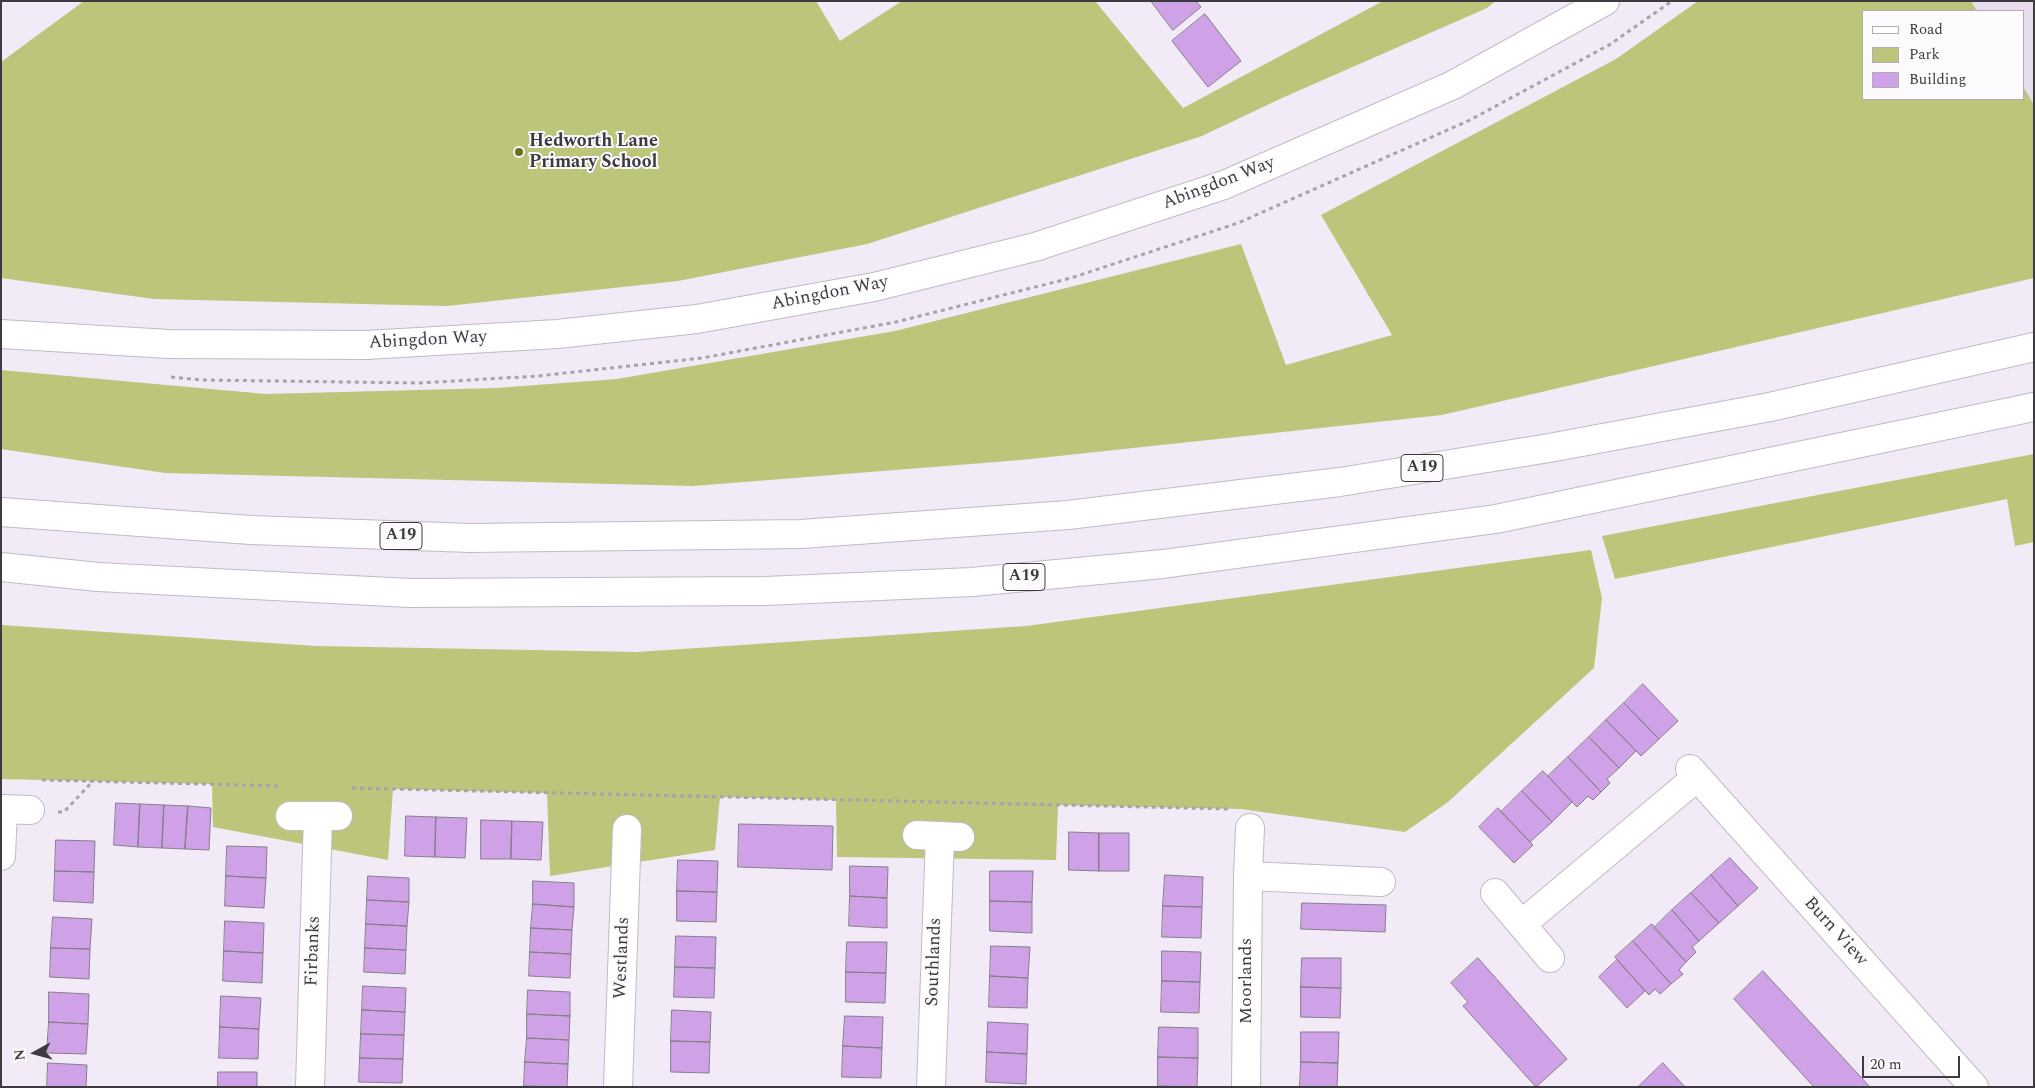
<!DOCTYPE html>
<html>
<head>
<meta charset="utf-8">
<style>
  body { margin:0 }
  #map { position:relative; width:2035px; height:1088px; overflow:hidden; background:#f2eaf6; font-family:Spectral,serif }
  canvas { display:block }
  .frame { position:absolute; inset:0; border:2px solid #3e3b40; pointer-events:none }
  .legend { position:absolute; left:1862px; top:10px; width:162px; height:90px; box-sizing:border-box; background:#fdfafe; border:1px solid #b1aeb2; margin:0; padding:6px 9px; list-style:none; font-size:15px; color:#3e3b40 }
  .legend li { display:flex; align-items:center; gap:10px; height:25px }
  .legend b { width:25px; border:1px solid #b1aeb2 }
  .north { position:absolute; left:10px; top:1028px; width:50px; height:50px; -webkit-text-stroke:4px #fdfafe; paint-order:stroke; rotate:263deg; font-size:14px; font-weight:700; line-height:20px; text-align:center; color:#3e3b40 }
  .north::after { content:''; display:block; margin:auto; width:18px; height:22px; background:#3e3b40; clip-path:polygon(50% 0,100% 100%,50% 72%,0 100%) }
  .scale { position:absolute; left:1862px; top:1056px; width:98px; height:22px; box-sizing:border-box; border:2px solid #3e3b40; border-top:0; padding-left:6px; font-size:15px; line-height:18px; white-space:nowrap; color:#3e3b40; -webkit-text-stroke:4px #fdfafe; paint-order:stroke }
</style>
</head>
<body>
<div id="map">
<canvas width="2035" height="1088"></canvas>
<div class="frame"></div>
<ul class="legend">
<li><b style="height:6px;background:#fff"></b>Road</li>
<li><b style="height:14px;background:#bdc57a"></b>Park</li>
<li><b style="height:14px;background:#cfa1e6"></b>Building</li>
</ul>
<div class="north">N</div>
<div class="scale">20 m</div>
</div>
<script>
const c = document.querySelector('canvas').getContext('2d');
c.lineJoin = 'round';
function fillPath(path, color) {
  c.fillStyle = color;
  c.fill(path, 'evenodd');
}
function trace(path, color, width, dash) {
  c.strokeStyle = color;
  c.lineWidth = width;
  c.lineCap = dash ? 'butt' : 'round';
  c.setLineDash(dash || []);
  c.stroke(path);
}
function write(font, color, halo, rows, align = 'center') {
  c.font = font + ' Spectral,serif';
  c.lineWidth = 4;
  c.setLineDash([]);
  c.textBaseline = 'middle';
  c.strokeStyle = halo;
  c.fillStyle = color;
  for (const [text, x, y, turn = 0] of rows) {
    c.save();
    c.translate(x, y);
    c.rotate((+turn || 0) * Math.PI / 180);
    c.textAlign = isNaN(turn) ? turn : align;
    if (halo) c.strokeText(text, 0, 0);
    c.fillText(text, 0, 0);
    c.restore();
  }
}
fillPath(new Path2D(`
  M1934,1H2034V185L2024,99V11H1940Z`), '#e8ddee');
fillPath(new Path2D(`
  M84,1H816L840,41L902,1H1095L1183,108L1383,1H1496L1487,8L1282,98L1202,136L867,244L678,281L447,306L154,299L1,278V62Z
  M1698,1H1974L1972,3L1977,11H1864V99H2024V88L2034,105V278L1442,415L1021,460L693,486L165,473L1,449V370L266,394L496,388L617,379L895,331L1241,244L1286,365L1392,335L1321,215L1616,59Z
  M2034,454V542L2015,546L2007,499L1615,579L1602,536Z
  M1591,550L1602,598L1594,668L1448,802L1405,832L1241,809L1058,805L1056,860L837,857L836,800L720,797L715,850L550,876L547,793L393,789L388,860L213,827L212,784L1,779V625L316,646L637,652L1026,626Z`), '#bdc57a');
const building = new Path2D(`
  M1151,1H1196L1201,7L1173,30Z
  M1205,14L1241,61L1208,87L1172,41Z
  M1643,684L1678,721L1659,739L1624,703Z
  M1624,703L1659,739L1641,756L1606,720Z
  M1606,720L1636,751L1619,768L1589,737Z
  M1589,737L1619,768L1607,779L1610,783L1601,792L1568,757Z
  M1568,757L1601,792L1593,800L1588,796L1577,807L1548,776Z
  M1543,771L1572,802L1552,822L1522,791Z
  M1522,791L1552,822L1530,842L1501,812Z
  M116,803L140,804L138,847L114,845Z
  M140,804L164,805L162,848L138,847Z
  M164,805L188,806L185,849L162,848Z
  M188,806L211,808L209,850L185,849Z
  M1498,808L1533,845L1514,863L1479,827Z
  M406,816L436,817L435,857L405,856Z
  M436,817L467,818L465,858L435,857Z
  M481,820L512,821L511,859H481Z
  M512,821L543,822L541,860L511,859Z
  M739,824L833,826L832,870L738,867Z
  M1069,832L1099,833V871L1069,870Z
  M1099,833H1129V871H1099Z
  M56,840L95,841L94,872L55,871Z
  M227,846L267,847L266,878L226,876Z
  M1730,858L1758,888L1738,906L1711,875Z
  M678,860L718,861L717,892L677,891Z
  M850,866L888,867L887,898L850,896Z
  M55,871L94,872L93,903L54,901Z
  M990,871H1033L1032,902L990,901Z
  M1165,875L1203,877L1202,907L1163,906Z
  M1711,875L1738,906L1719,923L1691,893Z
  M226,876L266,878L264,908L225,906Z
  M368,876L409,878V902L367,900Z
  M533,881L574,883V907L533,904Z
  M677,891L717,892L716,922L677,921Z
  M1691,893L1719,923L1699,941L1672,910Z
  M850,896L887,898V928L849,926Z
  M367,900L409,902L407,926L366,924Z
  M990,901L1032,902V933L990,931Z
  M1302,903L1386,905L1385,932L1301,929Z
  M533,904L574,907L572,930L531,928Z
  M1163,906L1202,907L1201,938L1162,937Z
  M1672,910L1699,941L1692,947L1696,952L1686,962L1654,928Z
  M53,917L92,919L90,949L51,948Z
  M225,921L264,923L263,953L224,951Z
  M366,924L407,926L406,950L365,948Z
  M1652,924L1686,962L1679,970L1683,974L1671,984L1633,941Z
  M531,928L572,930L571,954L530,952Z
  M676,936L716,937L715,968L675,967Z
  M1633,941L1671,984L1660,994L1655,989L1649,995L1615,957Z
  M847,942H887L886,973L846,972Z
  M991,946L1030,947L1028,978L990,976Z
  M51,948L90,949L89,979L50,977Z
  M365,948L406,950L405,974L364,972Z
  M224,951L263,953L262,983L223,981Z
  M1162,951L1201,952L1200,982L1162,981Z
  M530,952L571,954L570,978L529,976Z
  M1302,958H1341V988L1301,987Z
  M1478,958L1567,1059L1536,1087L1463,1006L1468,1002L1451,983Z
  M1617,960L1645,991L1627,1008L1599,977Z
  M675,967L715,968L714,998L674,997Z
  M1763,971L1870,1087H1814L1734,999Z
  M846,972L886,973L885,1003L846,1002Z
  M990,976L1028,978L1027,1008L989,1007Z
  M1162,981L1200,982L1199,1013L1161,1012Z
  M363,986L406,988L405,1012L362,1010Z
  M1301,987L1341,988L1340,1018L1301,1017Z
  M528,990L570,992V1016L527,1014Z
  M49,992L89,994L88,1024L49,1022Z
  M221,996L261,998L259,1029L220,1027Z
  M362,1010L405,1012L404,1035L361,1034Z
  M672,1010L711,1012L710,1042L671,1041Z
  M527,1014L570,1016L569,1040L527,1038Z
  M845,1016L883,1017L882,1048L843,1046Z
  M49,1022L88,1024L86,1054L47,1053Z
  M988,1022L1028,1024L1027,1054L987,1052Z
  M220,1027L259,1029L258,1059L219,1058Z
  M1159,1027L1198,1028V1058L1158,1057Z
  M1301,1032H1339L1338,1063L1301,1062Z
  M361,1034L404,1035L403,1059L360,1058Z
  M527,1038L569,1040L568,1064L525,1062Z
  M671,1041L710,1042L709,1073L671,1072Z
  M843,1046L882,1048L881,1078L842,1077Z
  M987,1052L1027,1054L1026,1084L986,1082Z
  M1158,1057L1198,1058L1197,1087L1158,1086Z
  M360,1058L403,1059L402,1083L359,1082Z
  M525,1062L568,1064L567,1087L524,1086Z
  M1301,1062L1338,1063L1337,1087H1300Z
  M48,1063L87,1065L86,1087H47Z
  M1663,1063L1685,1087H1638Z
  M218,1072H257V1087H218Z`);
fillPath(building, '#cfa1e6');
trace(building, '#867f89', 1);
const minor = new Path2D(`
  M1,334L169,344L366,345L557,334L697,319L874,287L1035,247L1224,185L1453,85L1605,1
  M1690,769L1974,1087
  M1,809L30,810
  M290,816H338
  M917,835L960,837
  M1,856L3,810
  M1248,876L1250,828
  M1495,893L1550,958
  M1522,924L1697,777
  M310,1087L318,816
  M618,1087L627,829
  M931,1087L940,836
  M1246,1087L1248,876L1381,882`);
const highway = new Path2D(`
  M1,512L251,530L470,538L801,534L1068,515L1340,482L1549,448L1770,407L2034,347
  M1,567L98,577L410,593L765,591L972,582L1163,564L1496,519L2034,407`);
trace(minor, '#c1bac5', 30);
trace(highway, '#c1bac5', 30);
trace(new Path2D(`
  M171,377L202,380L420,383L538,376L702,358L896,322L1071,278L1238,223L1470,120L1609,45L1672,1
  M42,780L281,786
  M352,788L1228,809
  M58,812H64L92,782`), '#a8a2ab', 3, [4, 4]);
trace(minor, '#fff', 28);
trace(highway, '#fff', 28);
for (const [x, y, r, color] of [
  [519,152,5,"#6a7017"]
]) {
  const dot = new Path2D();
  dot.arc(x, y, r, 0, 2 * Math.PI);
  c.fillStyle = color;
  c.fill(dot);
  trace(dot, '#fdfafe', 2);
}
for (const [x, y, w] of [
  [1422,468,42],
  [401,536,42],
  [1024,577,42]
]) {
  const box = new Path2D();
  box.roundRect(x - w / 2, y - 13.5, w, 27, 4);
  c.fillStyle = '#fdfafe';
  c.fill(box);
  trace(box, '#3e3b40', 1);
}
write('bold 16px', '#3e3b40', null, [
  ["A19",1422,468],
  ["A19",401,536],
  ["A19",1024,577]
]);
write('bold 18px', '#3e3b40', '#fdfafe', [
  ["Hedworth Lane",529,142],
  ["Primary School",529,163]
], 'left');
write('18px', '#3e3b40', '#fdfafe', [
  ["Abingdon Way",1219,184,-21],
  ["Abingdon Way",830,294,-11],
  ["Abingdon Way",428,341,-3],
  ["Burn View",1835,932,48],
  ["Firbanks",314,951,-88],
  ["Westlands",623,958,-88],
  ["Southlands",935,962,-88],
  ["Moorlands",1247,981,-90]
]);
</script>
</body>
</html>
